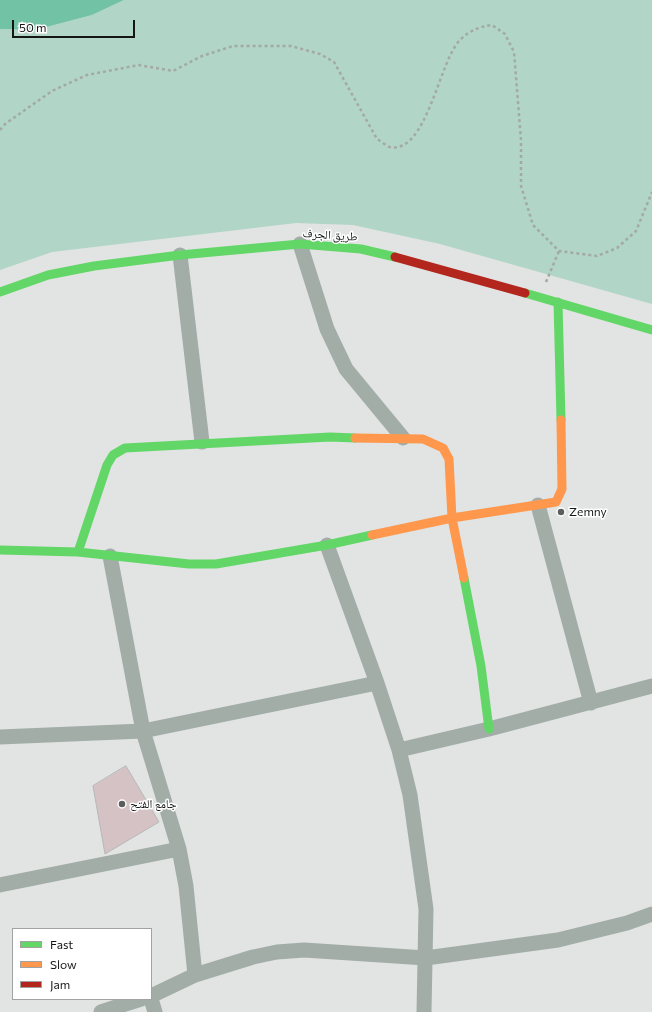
<!DOCTYPE html>
<html>
<head>
<meta charset="utf-8">
<style>
  body { margin:0 }
  #map { position:relative; width:652px; height:1012px; overflow:hidden; background:#e1e4e3; font-family:Commissioner,sans-serif }
  canvas { display:block }
  .legend { position:absolute; left:12px; top:928px; width:140px; height:72px; box-sizing:border-box; background:#fff; border:1px solid #a1a2a1; margin:0; padding:5px 7px; list-style:none; font-size:12px; color:#141615 }
  .legend li { display:flex; align-items:center; gap:8px; height:20px }
  .legend b { width:20px; border:1px solid #a1a2a1 }
  .scale { position:absolute; left:12px; top:20px; width:123px; height:18px; box-sizing:border-box; border:2px solid #141615; border-top:0; padding-left:5px; font-size:12px; line-height:14px; white-space:nowrap; color:#141615; -webkit-text-stroke:3px #fff; paint-order:stroke }
</style>
</head>
<body>
<div id="map">
<canvas width="652" height="1012"></canvas>
<ul class="legend">
<li><b style="height:5px;background:#63d668"></b>Fast</li>
<li><b style="height:5px;background:#ff974d"></b>Slow</li>
<li><b style="height:5px;background:#b3261e"></b>Jam</li>
</ul>
<div class="scale">50 m</div>
</div>
<script>
const c = document.querySelector('canvas').getContext('2d');
c.lineJoin = 'round';
function fillPath(path, color) {
  c.fillStyle = color;
  c.fill(path, 'evenodd');
}
function trace(path, color, width, dash) {
  c.strokeStyle = color;
  c.lineWidth = width;
  c.lineCap = dash ? 'butt' : 'round';
  c.setLineDash(dash || []);
  c.stroke(path);
}
function write(font, color, halo, rows, align = 'center') {
  c.font = font + ' Commissioner,"Noto Naskh Arabic",sans-serif';
  c.lineWidth = 3;
  c.setLineDash([]);
  c.textBaseline = 'middle';
  c.strokeStyle = halo;
  c.fillStyle = color;
  for (const [text, x, y, turn = 0] of rows) {
    c.save();
    c.translate(x, y);
    c.rotate((+turn || 0) * Math.PI / 180);
    c.textAlign = isNaN(turn) ? turn : align;
    if (halo) c.strokeText(text, 0, 0);
    c.fillText(text, 0, 0);
    c.restore();
  }
}
fillPath(new Path2D(`
  M124,0H652V304L440,244L353,225L296,223L52,252L0,270V29L35,30L92,15Z`), '#b1d5c6');
fillPath(new Path2D(`
  M0,0H124L92,15L35,30L0,29Z`), '#72c2a6');
const building = new Path2D(`
  M126,766L159,822L105,854L93,786Z`);
fillPath(building, '#d4c2c4');
trace(building, '#b7b7b7', 1);
trace(new Path2D(`
  M0,130L5,124L52,91L87,75L139,65L173,71L202,56L233,46H291L320,54L334,62L377,139C381,141 386,146 390,147C427,154 439,61 460,40C470,30 479,27 492,25L505,34L514,52L521,140V186L533,225L559,251L597,256L617,248L636,231L652,192
  M546,282L559,251`), '#a3a9a7', 2.5, [3, 3]);
trace(new Path2D(`
  M300,244L327,329L346,369L403,438
  M180,255L202,442
  M538,505L591,703
  M327,545L377,683L399,750L410,795L426,909L424,1012
  M110,556L143,731L179,849L186,886L195,975
  M0,737L143,731L377,683
  M399,750L489,729L652,686
  M0,885L179,849
  M151,996L195,975L253,957L277,952L304,950L426,958L558,940L627,923L652,914
  M151,999L155,1012
  M101,1012L141,999`), '#a3ada8', 15);
trace(new Path2D(`
  M0,292L48,275L94,266L180,255L300,244L361,249L395,257
  M525,293L652,330
  M558,302L561,420
  M0,550L78,552L189,564H216L327,545L372,535
  M78,552L107,465L113,455L125,448L330,437L355,438
  M464,578L481,666L489,729`), '#63d668', 9);
trace(new Path2D(`
  M355,438L423,439L443,448L449,459L452,518L464,578
  M372,535L452,518L556,502L562,489L561,420`), '#ff974d', 9);
trace(new Path2D(`
  M395,257L525,293`), '#b3261e', 9);
for (const [x, y, r, color] of [
  [561,512,4,"#5c5e5d"],
  [122,804,4,"#5c5e5d"]
]) {
  const dot = new Path2D();
  dot.arc(x, y, r, 0, 2 * Math.PI);
  c.fillStyle = color;
  c.fill(dot);
  trace(dot, '#fff', 1.5);
}
write('12px', '#141615', '#fff', [
  ["طريق الجرف",330,235,4]
]);
write('12px', '#141615', '#fff', [
  ["Zemny",569,512],
  ["جامع الفتح",130,804]
], 'left');
</script>
</body>
</html>
